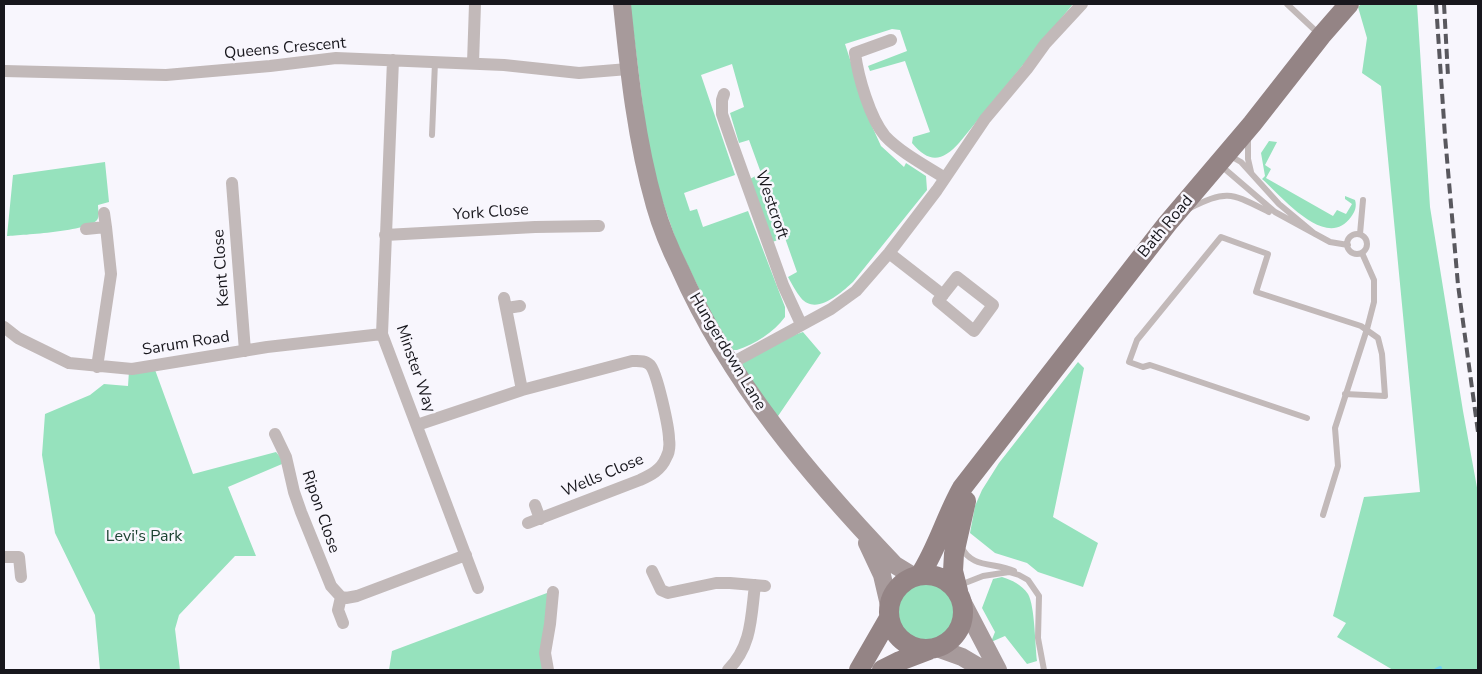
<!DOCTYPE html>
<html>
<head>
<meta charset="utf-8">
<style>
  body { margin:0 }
  #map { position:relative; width:1482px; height:674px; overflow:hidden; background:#f8f6fd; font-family:"Nunito Sans",sans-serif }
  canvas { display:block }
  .frame { position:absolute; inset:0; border:5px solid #18171d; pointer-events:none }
</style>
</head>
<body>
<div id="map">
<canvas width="1482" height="674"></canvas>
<div class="frame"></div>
</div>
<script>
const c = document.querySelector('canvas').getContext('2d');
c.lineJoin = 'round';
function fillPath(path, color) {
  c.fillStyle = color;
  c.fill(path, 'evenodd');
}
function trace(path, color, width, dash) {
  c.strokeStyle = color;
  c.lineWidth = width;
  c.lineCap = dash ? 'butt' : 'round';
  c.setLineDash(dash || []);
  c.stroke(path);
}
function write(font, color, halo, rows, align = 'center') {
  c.font = font + ' "Nunito Sans",sans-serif';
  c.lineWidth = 5;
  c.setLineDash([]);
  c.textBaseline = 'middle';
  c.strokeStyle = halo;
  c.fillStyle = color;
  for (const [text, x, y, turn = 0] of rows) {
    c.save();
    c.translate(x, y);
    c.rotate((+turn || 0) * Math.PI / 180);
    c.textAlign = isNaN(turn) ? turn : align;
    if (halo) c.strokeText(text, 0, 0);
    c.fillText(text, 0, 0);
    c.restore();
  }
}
fillPath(new Path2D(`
  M630,4H1073L959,143C943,161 929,164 912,143L913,137L930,132L905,61L870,71L868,66L907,51L900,30L892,29L845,44L871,124L881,146L904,167L906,163L926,176L927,190L853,282C841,293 816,316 801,298C796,292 792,284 788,277L797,272L785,238L772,242L750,179L761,173L749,140L739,143L730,113L744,107L732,64L701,75L735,175L684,193L690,211L697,209L703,227L748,211L785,307V317C774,332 755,344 737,350H733L726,345L677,243L659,191L649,155Z
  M1361,4H1417L1430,207L1463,411L1478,493V670H1393L1337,637L1346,623L1333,616L1364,497L1420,492L1381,86L1362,73L1367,38L1358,7Z
  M1269,141L1277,142L1265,165L1271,169L1266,178L1333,216L1337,210L1346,214L1352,204L1345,199V196L1355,200C1357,206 1355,212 1351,217C1326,252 1281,195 1262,179L1265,176L1261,153Z
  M105,162L109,202L98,205C98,210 100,216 97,220C89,231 23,235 7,236L13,175Z
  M803,332L821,353L776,419L741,367L744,362L794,335Z
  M1078,362L1084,368L1053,517L1098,543L1083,587L1038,572L1027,563L995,553L970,533L975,506L982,490L999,463Z
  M154,367L193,474L276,452L281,458L282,464L228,487L256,556H235L179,615L175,629L180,670H100L95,615L55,533L42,455L45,414L90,395L104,384L128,386L129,371Z
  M1002,577C1012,580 1022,585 1028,594C1035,606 1035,646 1037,661L1027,664L1005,636L991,642L995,632L982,608L993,579Z
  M898 612a28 28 0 1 1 56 0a28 28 0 1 1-56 0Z
  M555,590L542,670H389L392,651Z`), '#96e2bd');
trace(new Path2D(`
  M1436,670L1440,668`), '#70d2f3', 4);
trace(new Path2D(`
  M1287,4L1319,34
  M432,135L435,62
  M1248,137V159L1251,172
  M1228,158L1232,157L1241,162L1279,204L1315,234
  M1222,164L1226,170L1275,212L1330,242L1348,245
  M1188,209C1228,189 1231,193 1269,212
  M1360,234L1363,200
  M1347 244a10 10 0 1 1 20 0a10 10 0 1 1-20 0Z
  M1307,418L1159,368L1150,365L1143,367L1129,362L1137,340L1221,237L1268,254L1256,292L1361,326L1378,338L1382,354L1385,396L1345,394
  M1323,515L1338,466L1335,428L1367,329L1374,302V280L1362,253
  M961,546C971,569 995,562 1014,571
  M960,585L983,576L1009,572L1019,575L1028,580L1039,596L1038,638L1044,670`), '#c2b9b9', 6);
trace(new Path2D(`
  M891,40L855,53C858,77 870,118 885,136C900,152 926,166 945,178
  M393,60L382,334L478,588
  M473,63L475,4
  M4,71L166,75L270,66L336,58L504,65L579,73L628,69
  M724,94L722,100V114L732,143L783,285L801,324
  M232,183L245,351
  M104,213L106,227
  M86,229L106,227L111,274L97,367
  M385,235L535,227L599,226
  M889,253L943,295
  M957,277L993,305L974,331L938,301Z
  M504,298L522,390
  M507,308L520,306
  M4,327L18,338L69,363L132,369L267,347L382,334
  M730,364L831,309L856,291L889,253L937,190L985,119L1027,69L1045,44L1082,4
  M417,425L522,390L632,361C639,361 645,360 650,365C657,372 669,428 669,439C670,446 669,453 666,458C661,470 651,475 640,480L528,523
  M275,434L286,457L294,492L301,512L331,586L341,597L346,598L357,596L466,555
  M535,505L540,519
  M4,557H19L21,577
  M652,571L661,590L668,593L716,583H730L765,586
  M341,597L338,610L343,623
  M548,670L545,653L550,624L553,592
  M728,670C752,646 751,617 755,585`), '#c2b9b9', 12);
trace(new Path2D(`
  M622,4C629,72 636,140 655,206C661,227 670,249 680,269C730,382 810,476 895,565L913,576
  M867,543L882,575L889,605
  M963,603L998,670
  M937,648L962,657L984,670`), '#a79a9b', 18);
trace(new Path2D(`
  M889 612a37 37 0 1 1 74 0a37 37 0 1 1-74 0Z
  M920,575C938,547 946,516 962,488L1167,224L1252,124L1321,36L1349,4
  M958,591L953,571L954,554L966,501
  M859,670L889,618
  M882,670L900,661L929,650`), '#948485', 20);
trace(new Path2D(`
  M1436,4L1445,136L1458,285L1478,432
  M1444,4L1448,76`), '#59585e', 4, [10, 5]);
write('16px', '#18171d', '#f8f6fd', [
  ["Queens Crescent",285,49,-5],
  ["Westcroft",771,205,71],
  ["York Close",491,213,-4],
  ["Bath Road",1166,227,-50],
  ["Kent Close",222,268,-94],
  ["Sarum Road",186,344,-9],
  ["Hungerdown Lane",727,352,59],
  ["Minster Way",415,369,71],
  ["Wells Close",603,476,-23],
  ["Ripon Close",320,512,71]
]);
write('16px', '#1c4231', '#f8f6fd', [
  ["Levi's Park",144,537]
]);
</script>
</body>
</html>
